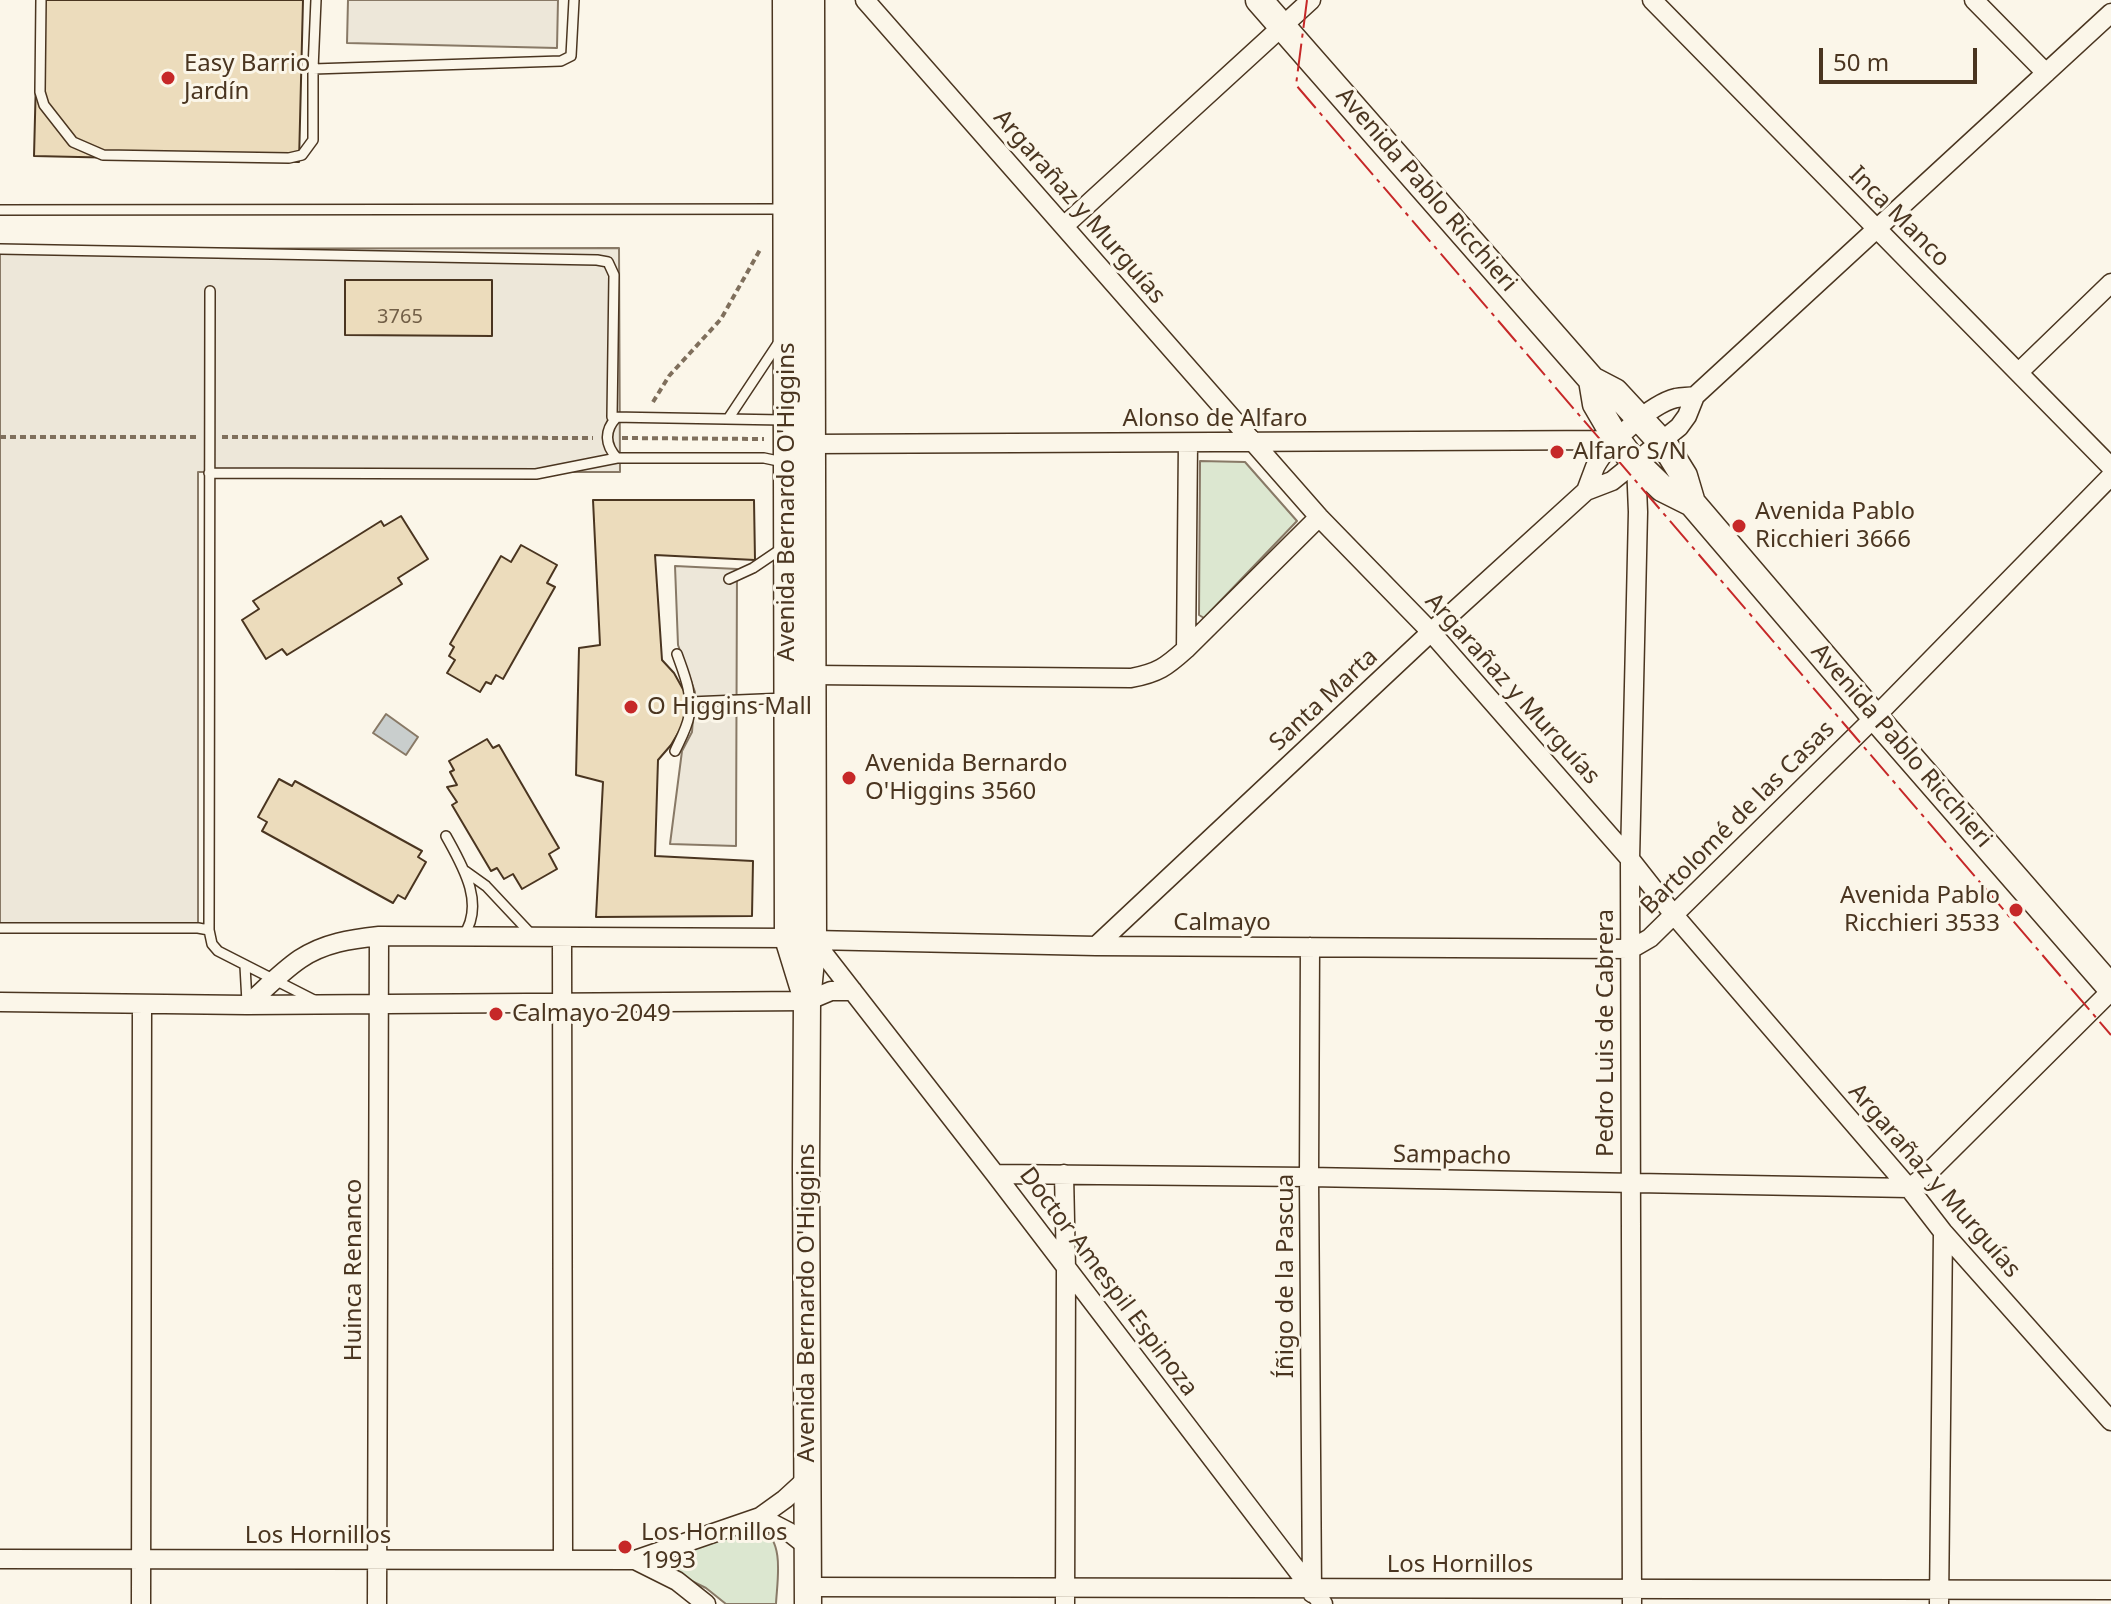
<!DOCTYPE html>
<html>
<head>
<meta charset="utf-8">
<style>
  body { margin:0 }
  #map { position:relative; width:2111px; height:1604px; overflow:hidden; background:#fbf6e9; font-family:"Noto Sans",sans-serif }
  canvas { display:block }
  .scale { position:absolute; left:1819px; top:48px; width:158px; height:36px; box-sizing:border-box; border:4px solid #4a3520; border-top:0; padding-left:10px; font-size:24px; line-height:28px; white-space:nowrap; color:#4a3520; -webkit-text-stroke:6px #fbf6e9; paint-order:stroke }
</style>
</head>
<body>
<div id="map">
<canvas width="2111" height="1604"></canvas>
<div class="scale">50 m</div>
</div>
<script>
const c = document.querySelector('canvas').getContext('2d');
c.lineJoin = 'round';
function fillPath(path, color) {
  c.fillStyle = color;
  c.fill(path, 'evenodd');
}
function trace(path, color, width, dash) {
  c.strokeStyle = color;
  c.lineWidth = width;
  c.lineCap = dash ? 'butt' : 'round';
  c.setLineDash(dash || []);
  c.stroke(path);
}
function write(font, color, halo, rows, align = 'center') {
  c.font = font + ' "Noto Sans",sans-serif';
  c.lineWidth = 6;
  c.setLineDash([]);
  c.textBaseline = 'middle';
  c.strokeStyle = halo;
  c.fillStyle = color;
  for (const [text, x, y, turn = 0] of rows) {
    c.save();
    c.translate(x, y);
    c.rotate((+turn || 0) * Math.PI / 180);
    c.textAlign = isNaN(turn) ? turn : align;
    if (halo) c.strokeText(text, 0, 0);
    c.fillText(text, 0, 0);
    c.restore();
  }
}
const green = new Path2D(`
  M1200,461L1245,462L1297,521L1204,618L1199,615Z
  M742,1526C749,1527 756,1526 762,1529C785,1542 777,1581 776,1604H726L706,1588L657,1564L655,1557Z`);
fillPath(green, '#dce7d0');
trace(green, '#887966', 2);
const parking = new Path2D(`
  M348,0H558L557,48L347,43Z
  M619,248L620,472H198V928H0V249Z
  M675,566L737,569L736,846L670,844L682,751L692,732L695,692L678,645Z`);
fillPath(parking, '#ede7d9');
trace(parking, '#887966', 2);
const water = new Path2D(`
  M386,714L418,737L406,755L373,733Z`);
fillPath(water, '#c9cecd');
trace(water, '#887966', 2);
const building = new Path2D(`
  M38,0H303L299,162L34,156Z
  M345,280H492V336L345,335Z
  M593,500H754L755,560L655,555L662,660L674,673L684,691V723L671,745L658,760L655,856L753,861L752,916L596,917L603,782L576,775L579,648L600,645Z
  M401,516L428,559L398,578L402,584L287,655L282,649L266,659L242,620L259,609L253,601L381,521L384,526Z
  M521,545L557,565L547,583L555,587L503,679L496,675L491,684L486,682L480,692L447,673L455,660L449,656L454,647L450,644L501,556L511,562Z
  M487,739L493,748L499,745L559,848L549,854L557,869L522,889L513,874L504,879L497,868L491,871L452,805L457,802L447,787L457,785L450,772L454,770L449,761Z
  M279,779L292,786L295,781L422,851L418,857L426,862L405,899L398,895L393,903L262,831L267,822L258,817Z`);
fillPath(building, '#ecdcbc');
trace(building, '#4a3520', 2);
const service = new Path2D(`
  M41,0L40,92L44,105L73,142L103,155L289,158L302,155L313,140V69
  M316,0L313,69L561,61L571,56L574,0
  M0,210L785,209
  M0,249L597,260L608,262L614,275L612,417L783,420
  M210,291L209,930L212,944L218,951L316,1001
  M616,418C604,431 605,445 617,458
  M728,419L779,342
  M209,473L536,474L617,458H764L783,462
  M729,579L753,568L784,547
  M690,702L786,698
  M675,751C680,740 687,728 689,716C693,694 684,674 677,654
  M446,836C462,865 486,904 463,936
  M465,871L486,886L532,935
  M0,928H198L209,930
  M245,966L247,1002`);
const minor = new Path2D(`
  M865,0L1319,517L1431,632L1630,859L1674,915L1909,1188L1943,1232L2111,1421
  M1652,0L2111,467
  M1974,0L2046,73
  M1064,226L1311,0
  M2019,372L2111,283
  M812,444L1617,440
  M1586,491C1589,483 1592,475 1595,467C1607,444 1651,404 1676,398C1682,397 1689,397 1695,396
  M1186,649L1188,443
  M813,675L1131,678C1158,673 1166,667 1186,649L1319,517
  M562,937L563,1560
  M813,940L1096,946L1631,949L1650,938L1875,717L2111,476
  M813,940L995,1174L1323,1604
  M1096,946L1431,632L1586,491L1612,481L1679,427L1687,416L1695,396L2111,13
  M1310,947L1309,1177L1312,1593
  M0,1002L247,1005L807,1001L831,991H853
  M247,1005C264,990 281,972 300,959C324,943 351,939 379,936L788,938
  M995,1174L1309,1177L1909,1188L1926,1175L2111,991
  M1064,1174L1066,1269L1065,1604
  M760,1517L789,1532L808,1547
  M0,1559L635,1560L760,1517L785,1499L809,1477
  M635,1560L677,1581L706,1604
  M809,1587L2111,1590
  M141,1604L142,1004
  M377,1604L379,936
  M1632,1604L1630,859L1638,512L1636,463
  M1939,1604L1943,1232`);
const secondary = new Path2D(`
  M786,0L788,938L804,990
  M1259,0L1592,380L1615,392L1666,447L1684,476L1692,503
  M1592,380L1596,404L1617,440L1630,457L1662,488L1692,503L1875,717L2111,988
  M808,1604L806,1167L807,1001L813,940L811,0`);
trace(service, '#4a3520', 12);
trace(minor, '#4a3520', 21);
trace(secondary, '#4a3520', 29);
trace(new Path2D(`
  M653,402L669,376L721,319L761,248
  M0,437H197
  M222,437L593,438
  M622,438L764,439`), '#7f6f5c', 4, [6, 4]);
trace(service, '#fbf6e9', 9);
trace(minor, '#fbf6e9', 18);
trace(secondary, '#fbf6e9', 26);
trace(new Path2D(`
  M1307,0L1296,85L2111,1035`), '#c62828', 2, [28, 6, 4, 6]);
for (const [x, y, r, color] of [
  [168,78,8,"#c62828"],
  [1557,452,8,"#c62828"],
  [1739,526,8,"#c62828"],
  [631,707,8,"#c62828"],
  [849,778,8,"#c62828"],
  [2016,910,8,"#c62828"],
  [496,1014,8,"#c62828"],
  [625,1547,8,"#c62828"]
]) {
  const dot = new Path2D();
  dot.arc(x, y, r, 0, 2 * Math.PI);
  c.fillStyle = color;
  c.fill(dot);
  trace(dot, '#fbf6e9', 3);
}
write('20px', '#725f47', null, [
  ["3765",400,317]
]);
write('24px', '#4a3520', '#fbf6e9', [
  ["Easy Barrio",184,64],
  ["Jardín",184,92],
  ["Alfaro S/N",1573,452],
  ["Avenida Pablo",1755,512],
  ["Ricchieri 3666",1755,540],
  ["O Higgins Mall",647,707],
  ["Avenida Bernardo",865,764],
  ["O'Higgins 3560",865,792],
  ["Avenida Pablo",2000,896,"right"],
  ["Ricchieri 3533",2000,924,"right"],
  ["Calmayo 2049",512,1014],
  ["Los Hornillos",641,1533],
  ["1993",641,1561]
], 'left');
write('24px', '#4a3520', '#fbf6e9', [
  ["Avenida Pablo Ricchieri",1426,190,49],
  ["Argarañaz y Murguías",1079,207,49],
  ["Inca Manco",1899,217,45],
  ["Alonso de Alfaro",1215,419],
  ["Avenida Bernardo O'Higgins",787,502,-90],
  ["Argarañaz y Murguías",1512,689,48],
  ["Santa Marta",1324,700,-43],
  ["Avenida Pablo Ricchieri",1901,746,49],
  ["Bartolomé de las Casas",1738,818,-45],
  ["Calmayo",1222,923],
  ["Pedro Luis de Cabrera",1606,1033,-90],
  ["Sampacho",1452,1156,1],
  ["Argarañaz y Murguías",1934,1181,49],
  ["Huinca Renanco",354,1270,-90],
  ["Íñigo de la Pascua",1286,1276,-90],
  ["Doctor Amespil Espinoza",1108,1282,53],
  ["Avenida Bernardo O'Higgins",807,1303,-90],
  ["Los Hornillos",318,1536],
  ["Los Hornillos",1460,1565]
]);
</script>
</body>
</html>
